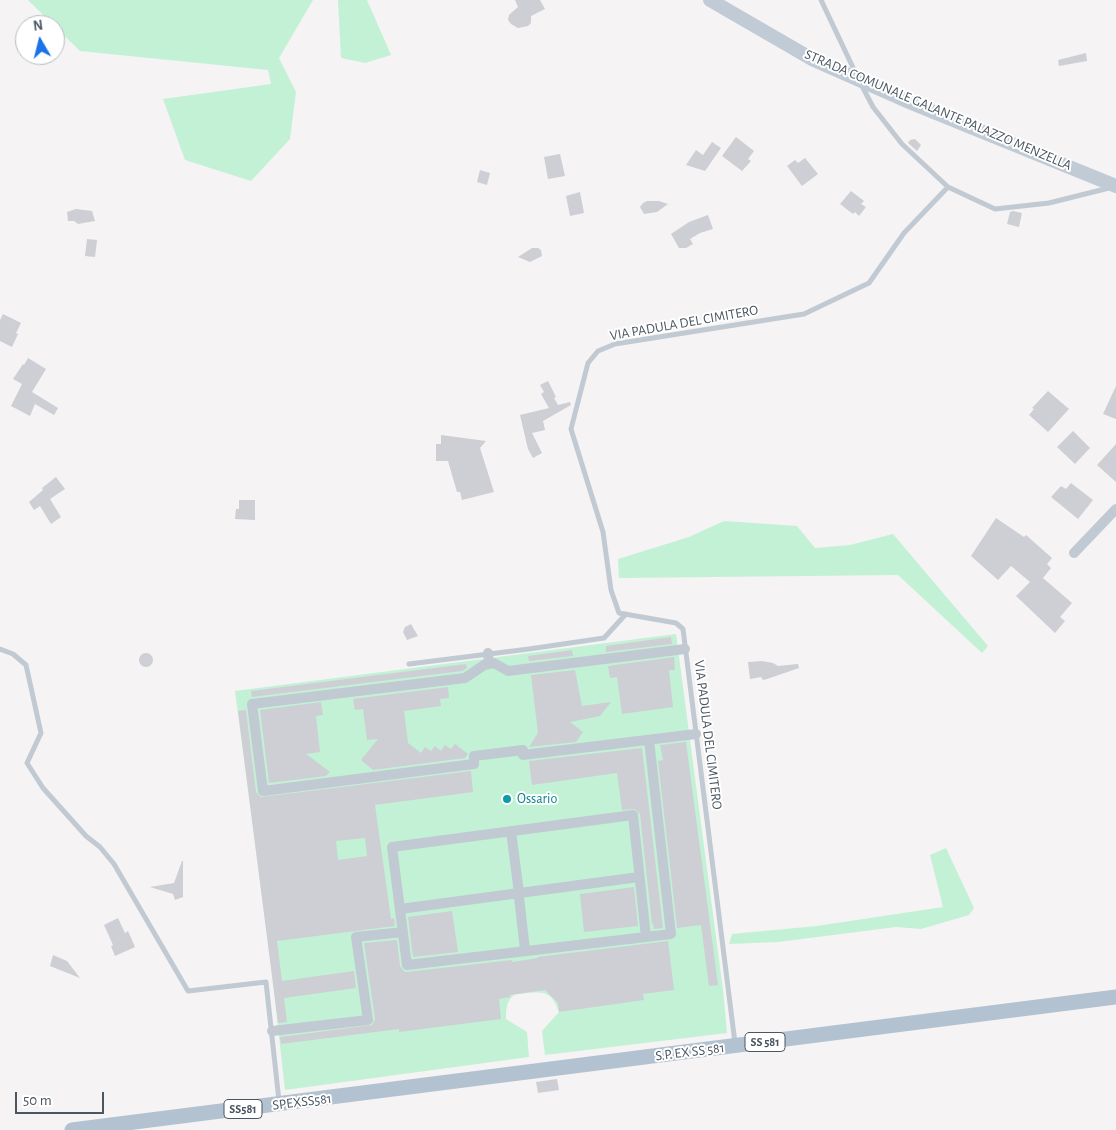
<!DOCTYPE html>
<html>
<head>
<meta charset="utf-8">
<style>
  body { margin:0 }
  #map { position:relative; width:1116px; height:1130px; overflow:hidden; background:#f5f3f3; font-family:"Alegreya Sans",sans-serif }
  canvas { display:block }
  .north { position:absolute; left:15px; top:15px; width:50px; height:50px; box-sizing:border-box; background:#fff; border:1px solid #b7bbc0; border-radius:50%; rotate:352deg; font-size:14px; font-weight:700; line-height:20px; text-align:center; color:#4a5661 }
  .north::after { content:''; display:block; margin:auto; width:18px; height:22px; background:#1a73e8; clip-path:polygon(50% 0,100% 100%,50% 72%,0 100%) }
  .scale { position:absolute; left:15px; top:1092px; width:89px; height:22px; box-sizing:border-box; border:2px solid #4a5661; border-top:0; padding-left:6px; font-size:15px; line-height:18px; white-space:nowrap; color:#4a5661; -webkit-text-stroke:4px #fff; paint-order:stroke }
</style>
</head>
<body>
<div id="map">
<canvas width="1116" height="1130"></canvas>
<div class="north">N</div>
<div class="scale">50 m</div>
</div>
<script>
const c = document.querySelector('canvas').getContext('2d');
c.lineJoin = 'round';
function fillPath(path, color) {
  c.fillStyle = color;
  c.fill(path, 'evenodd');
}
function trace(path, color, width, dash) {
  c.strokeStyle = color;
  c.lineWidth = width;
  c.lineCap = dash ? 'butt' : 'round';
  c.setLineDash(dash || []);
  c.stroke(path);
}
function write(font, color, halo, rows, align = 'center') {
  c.font = font + ' "Alegreya Sans",sans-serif';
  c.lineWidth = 4;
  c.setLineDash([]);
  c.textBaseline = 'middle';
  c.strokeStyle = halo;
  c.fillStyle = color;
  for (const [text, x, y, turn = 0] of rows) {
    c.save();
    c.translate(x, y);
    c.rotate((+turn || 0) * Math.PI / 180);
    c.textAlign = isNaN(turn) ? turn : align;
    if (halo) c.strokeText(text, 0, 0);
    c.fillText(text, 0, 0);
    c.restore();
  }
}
fillPath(new Path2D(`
  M28,0H313L279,58L296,92L290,139L251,181L185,160L163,99L271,84L268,70L80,51Z
  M338,0H367L391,55L365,63L341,58Z
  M724,521L797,526L815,548L850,545L893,534L988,646L982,653L898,575L619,578L618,559L689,537Z
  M676,634L723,990L727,1033L545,1055L542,1031L559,1012C552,993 547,991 527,993C522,994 516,993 512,997C506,1002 506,1011 506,1019L527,1032L529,1057L285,1090L271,965L235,691Z
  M946,848L974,908L969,915L921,929L896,927L778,942L729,944L732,934L817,926L943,907L930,855Z`), '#c3f1d5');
fillPath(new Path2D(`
  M515,0H540L545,9L531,16V23L528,26L518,28L511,24L508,20L509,15L518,7Z
  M1086,53L1087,61L1059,66L1058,60Z
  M736,137L754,151L748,159L751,161L742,171L722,156Z
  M915,139L921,145L917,151L908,143L910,140Z
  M712,142L721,148L705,171L686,165L696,150L703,155Z
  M560,154L565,176L548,179L544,157Z
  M805,158L818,174L802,186L787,166L795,160L798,163Z
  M480,170L490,173L487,185L477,182Z
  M851,191L864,201L861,204L866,207L859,216L855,212L853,214L840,204Z
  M580,192L584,213L570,216L566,196Z
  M647,201H659L668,204L657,212L644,214L640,207L643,203Z
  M76,209L92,211L95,221L78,224L74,221H68L67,212Z
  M1013,211L1022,213L1019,227L1007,224L1010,212Z
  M708,215L713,229L700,233L690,239L693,244L686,248H679L671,234L689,222Z
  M87,239L97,240L95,257L85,256Z
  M532,248H538L541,250L542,256L530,262L518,257Z
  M3,314L21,323L16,333L18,334L12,347L0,341V320Z
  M28,358L46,369L32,392L58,408L54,415L35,404L30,416L11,406L22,384L13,379L23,364L24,365Z
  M548,381L556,397L554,398L558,405L570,402L571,405L543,421L545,430L532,433L542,453L533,458L528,449L520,415L549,408L541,394L544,392L540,385Z
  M1116,386V419L1103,414Z
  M1048,391L1069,409L1048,432L1029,415L1034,409L1032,408Z
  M1073,431L1090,448L1075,464L1057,447Z
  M441,435L486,441L480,448L494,492L462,500L460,492H457L448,461H436V444H441Z
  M1116,444V482L1097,465Z
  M56,477L65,489L50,499L61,517L51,524L40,506L34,510L29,502L43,490L42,488Z
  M1071,483L1093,500L1078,519L1051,497L1061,486L1066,489Z
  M239,500H255V520L235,519L236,509H239Z
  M996,518L1024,537L1026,535L1052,558L1047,564L1051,568L1043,578L1072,603L1060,617L1065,621L1055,633L1016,596L1030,582L1011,566L998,580L971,556Z
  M411,624L418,636L407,640L403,632L405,627Z
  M671,637L672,644L606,652V646Z
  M572,650L573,656L529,661L528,656Z
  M139 660a7 7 0 1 1 14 0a7 7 0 1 1-14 0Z
  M674,657L675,670H669L673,707L622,714L617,677L610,678L608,666Z
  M762,661L773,663L778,666L798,664L799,668L767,679L763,680L761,677L750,679L748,662Z
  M466,664L467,668L462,671L252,697L251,691Z
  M575,670L582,706L611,702L600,716L570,722L583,732L576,742L529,747L538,733L531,675Z
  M448,687L449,698L440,699L441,706L404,711L408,743L421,753L425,747L431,751L435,746L441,751L445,745L451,749L455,744L468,754L465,758L373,770L361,760L378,739L367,740L363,709L355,710L353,699Z
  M321,702L323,715L316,716L320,752L306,754L330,772L326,776L269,783L260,710Z
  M246,710L256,792L261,797L471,771L473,792L375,805L391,919L394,918L395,926L277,941L282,981L354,971L356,988L284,998L287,1022L278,1023L238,711ZM365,838L367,856L338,860L336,841Z
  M686,742L718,985L709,986L701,925L677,928L658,761L663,760L660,745Z
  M642,748L663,928L654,929L653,924H652L640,814L635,809L622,810L617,773L532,785L529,761Z
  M182,861H183V897L175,900L173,894L150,887L174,883Z
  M634,887L638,926L584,932L580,894Z
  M452,911L458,952L413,957L408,917Z
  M118,918L125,933L128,931L135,947L115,956L111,946L113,945L104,925Z
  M397,940L400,966L404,971L407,972L512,960V962L538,958L537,957L668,941L674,990L643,994L644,1000L559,1012L558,1003L545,990L510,995V997L499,999L501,1019L399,1032V1029L281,1044L280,1037L372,1025L375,1019L364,943Z
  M53,955L67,961L80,978L50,966Z
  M557,1079L559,1090L538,1093L536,1082Z`), '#cdcfd5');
trace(new Path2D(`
  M821,0L857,76
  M861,84L873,107L902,144L948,187
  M0,649L13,654L26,665L41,733L27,763L43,788L86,836L100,847L114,864L188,991L266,982L279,1101
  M409,664L529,649L604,638L626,614
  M735,1043L683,629L676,623L619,613L611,590L603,532L571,429L588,363L598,351L615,344L804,314L869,283L904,233L948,187L995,209L1049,203L1109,188`), '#c1cad2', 5);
trace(new Path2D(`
  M1074,553L1116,509
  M685,649L508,671L494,663L484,665L465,678L252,704L263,791L474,764V756L523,750V755L696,734
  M488,653L489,664
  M633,815L646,937L407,965L392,847Z
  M511,831L519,893
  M519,897L525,950
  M400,909L639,877
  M646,937L671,934L649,740
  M272,1031L368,1020L356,937L403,932`), '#c1cad2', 10);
trace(new Path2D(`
  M710,0L812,59L914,104L1116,186`), '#c1cbd6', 14);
trace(new Path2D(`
  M72,1130L1116,997`), '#b3c2d1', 15);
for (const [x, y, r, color] of [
  [507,799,5,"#0f9aa8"]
]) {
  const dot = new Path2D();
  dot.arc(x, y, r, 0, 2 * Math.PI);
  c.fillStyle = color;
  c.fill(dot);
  trace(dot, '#fff', 2);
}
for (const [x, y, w] of [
  [765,1042,40],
  [243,1109,38]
]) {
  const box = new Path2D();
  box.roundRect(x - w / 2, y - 9.5, w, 19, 4);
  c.fillStyle = '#fff';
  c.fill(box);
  trace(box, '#4a5661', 1);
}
write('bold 12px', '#4a5661', null, [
  ["SS 581",765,1042],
  ["SS581",243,1109]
]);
write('14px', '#4a5661', '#fff', [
  ["STRADA COMUNALE GALANTE PALAZZO MENZELLA",938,110,23],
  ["VIA PADULA DEL CIMITERO",684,323,-10],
  ["VIA PADULA DEL CIMITERO",708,735,83],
  ["S.P. EX SS 581",690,1052,-7],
  ["SPEXSS581",302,1102,-7]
]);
write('14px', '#0d838f', '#fff', [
  ["Ossario",517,799]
], 'left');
</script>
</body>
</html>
